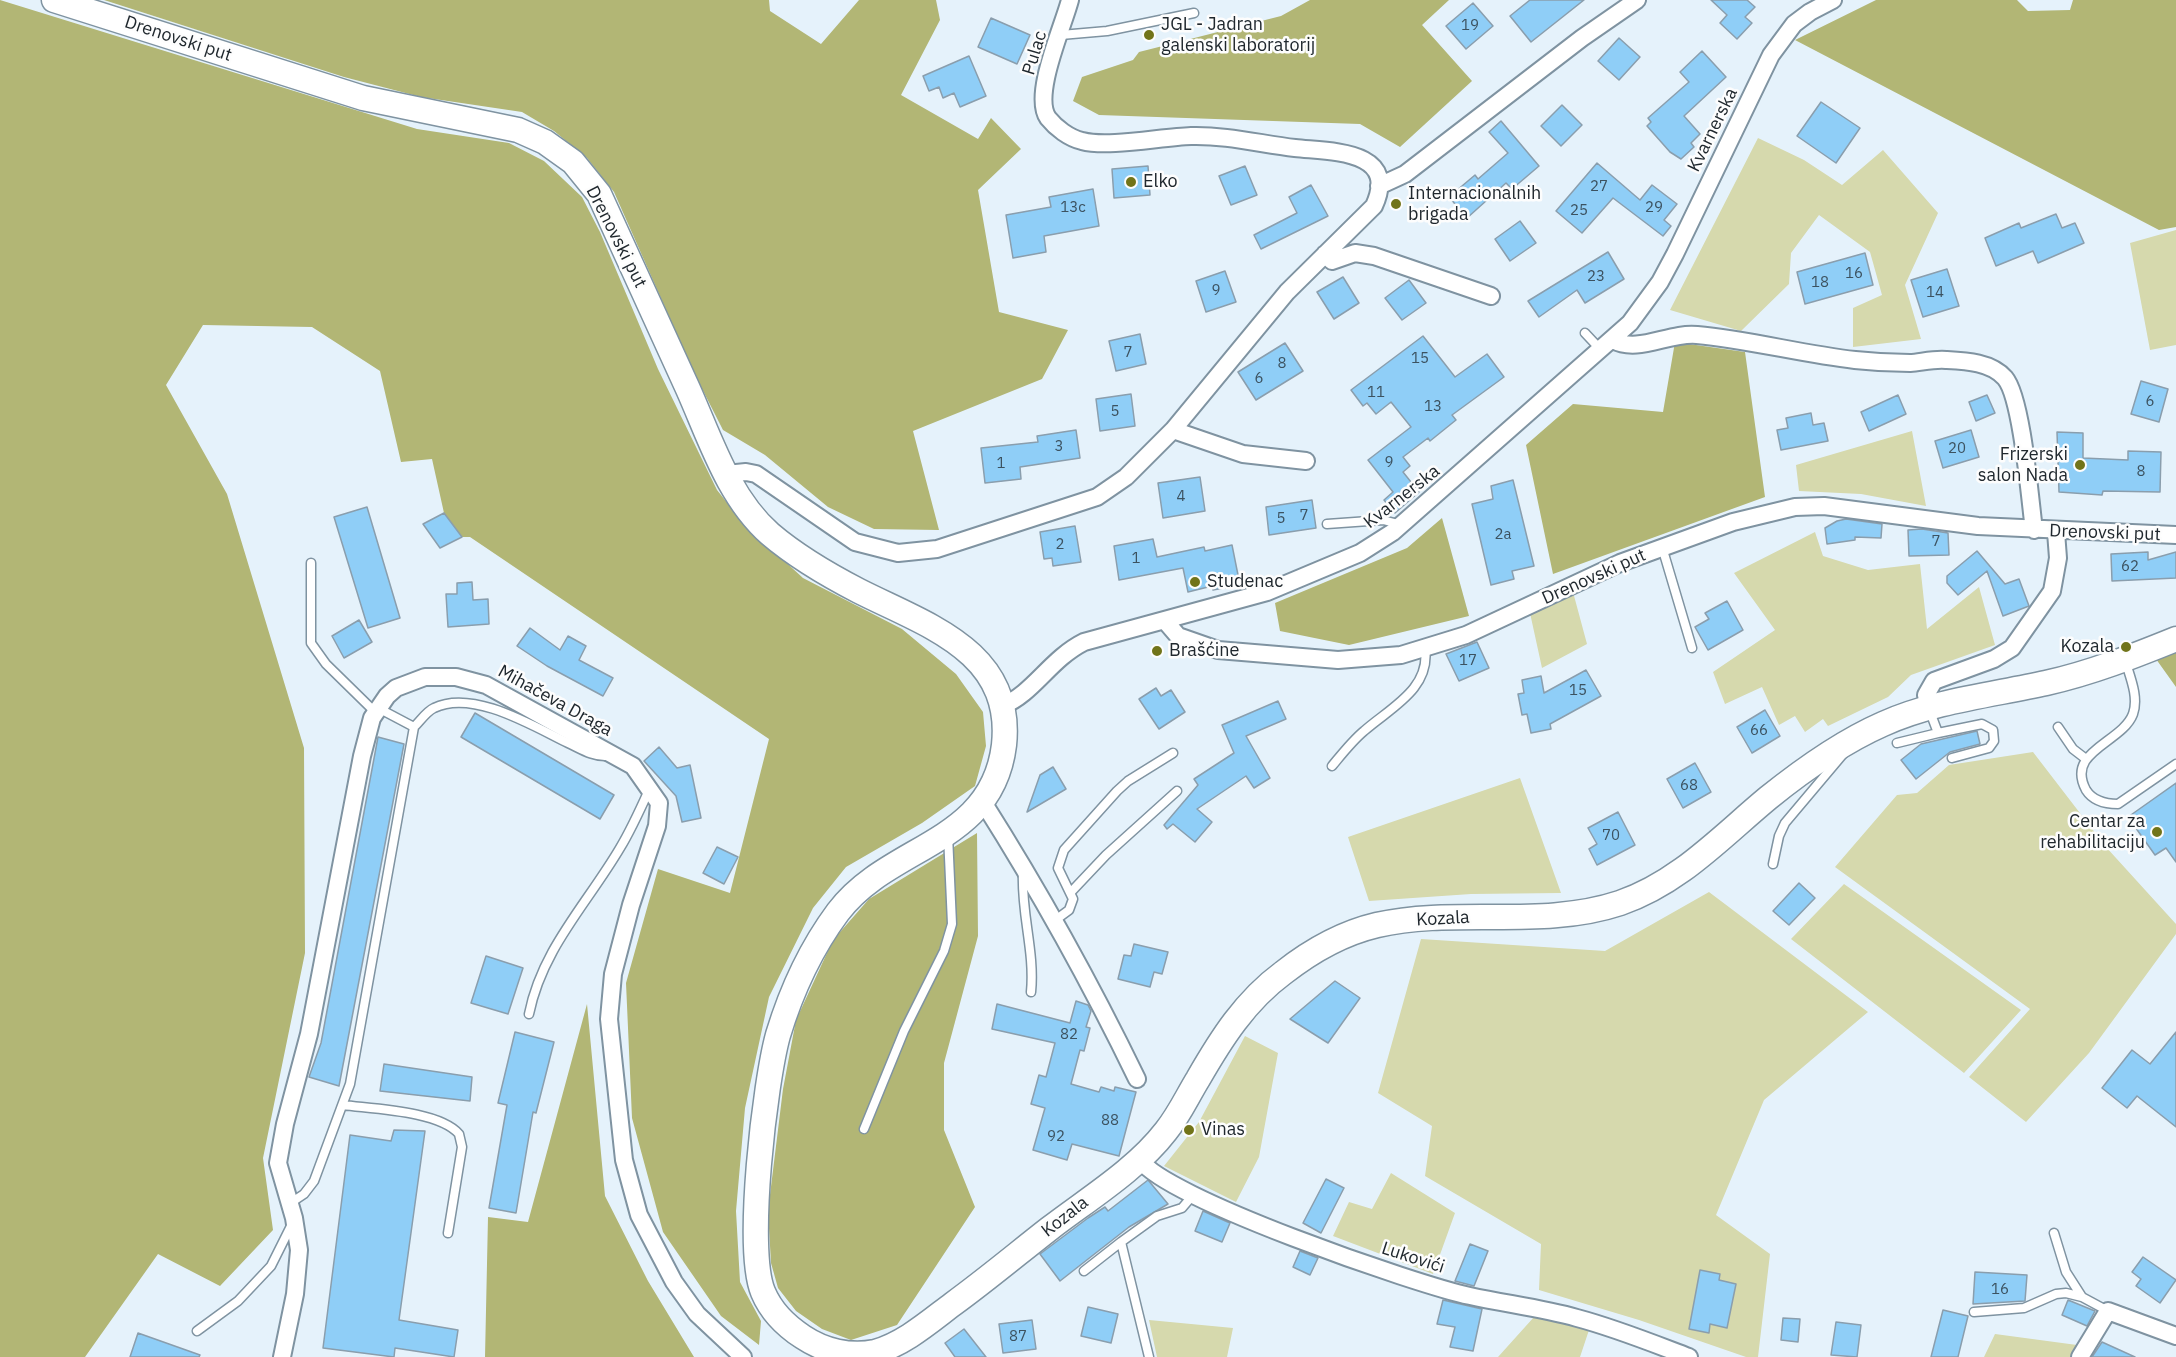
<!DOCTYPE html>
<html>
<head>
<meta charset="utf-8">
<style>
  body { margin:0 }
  canvas { display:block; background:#e5f2fb }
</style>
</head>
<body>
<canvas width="2176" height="1357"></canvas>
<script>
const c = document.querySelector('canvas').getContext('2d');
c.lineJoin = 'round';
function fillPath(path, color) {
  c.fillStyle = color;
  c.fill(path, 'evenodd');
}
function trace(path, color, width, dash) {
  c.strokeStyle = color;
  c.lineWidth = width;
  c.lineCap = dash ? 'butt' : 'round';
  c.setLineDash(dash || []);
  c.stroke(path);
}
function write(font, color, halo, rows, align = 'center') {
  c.font = font + ' "IBM Plex Sans",sans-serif';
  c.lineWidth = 5;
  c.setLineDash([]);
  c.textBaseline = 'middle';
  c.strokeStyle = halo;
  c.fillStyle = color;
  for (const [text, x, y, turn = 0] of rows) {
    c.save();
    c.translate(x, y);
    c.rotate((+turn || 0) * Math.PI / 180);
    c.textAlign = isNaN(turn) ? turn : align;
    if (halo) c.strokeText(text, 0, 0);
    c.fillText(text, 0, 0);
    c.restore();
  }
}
fillPath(new Path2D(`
  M1758,138L1804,160L1842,185L1883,150L1938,213L1905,285L1921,339L1853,347V308L1882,295L1870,252L1819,215L1791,253L1789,284L1741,331L1670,310Z
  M2176,230V345L2150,350L2130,243Z
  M1912,431L1926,506L1861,494L1799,491L1796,465Z
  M1815,532L1823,556L1868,570L1920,564L1927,629L1979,587L1995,645L1911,675L1888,697L1828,726L1823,719L1805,732L1795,716L1779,725L1762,687L1725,704L1713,672L1775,630L1734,573Z
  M1573,592L1587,644L1542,668L1530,613Z
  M2033,752L2106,847L2176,924V934L2089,1053L2026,1122L1969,1077L2030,1009L1835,867L1897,795L1917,793L1949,765Z
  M1520,778L1561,893L1471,894L1369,901L1348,837Z
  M1844,884L2021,1010L1964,1073L1791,939Z
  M1709,892L1868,1012L1764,1100L1716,1215L1770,1254L1758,1357H1746L1639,1320L1539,1290L1541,1244L1425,1176L1432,1126L1378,1093L1421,939L1605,951Z
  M1245,1036L1278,1053L1259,1157L1236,1202L1164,1166L1199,1122Z
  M1391,1173L1455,1213L1433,1274L1333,1236L1349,1202L1372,1209Z
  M1534,1317L1589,1330L1580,1357H1498Z
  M1149,1320L1233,1328L1227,1357H1157Z
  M1995,1334L2077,1345L2072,1357H1984Z`), '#d6d9ad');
fillPath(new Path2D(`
  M0,0L417,129L509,143L544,161L582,197L600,232L658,369L717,490L744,524L803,578L902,629L956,674L983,712L986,746L975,786L922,823L846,867L813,908L769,997L745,1108L736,1211L740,1282L761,1321L759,1345L721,1316L663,1232L632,1118L626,983L658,869L730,893L769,739L470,537H462L444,513L432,459L401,462L380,371L312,327L203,325L166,385L227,494L304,748L305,953L263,1158L273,1230L220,1286L158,1254L85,1357H0Z
  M104,0H769L770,11L821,44L859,0H936L940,20L901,95L978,139L991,118L1021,149L978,190L999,312L1068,330L1042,379L913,431L939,530L874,529L828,507L765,455L723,430L694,373L614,192L587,158L554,131L522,112L421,97L344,77Z
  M1310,0H1449L1422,25L1472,81L1400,147L1360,124L1099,115L1073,101L1082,77L1133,60L1139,52L1281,16Z
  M1876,0H2017L2028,11L2070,10L2073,0H2176V227L2159,230L1795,40Z
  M1675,342L1745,352L1765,497L1553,574L1526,445L1573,404L1663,412Z
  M1442,518L1469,616L1349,645L1280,631L1275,603L1407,548Z
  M2176,651V687L2156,659Z
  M977,833L978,936L944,1063V1130L975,1207L897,1325L851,1340L822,1329L796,1311L778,1288L771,1263L768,1211L783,1089L796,1020L833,940L869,899Z
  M587,1004L605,1196L648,1281L694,1357H485L488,1217L528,1222Z`), '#b2b675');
const building = new Path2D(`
  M1530,0H1584L1531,42L1510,16Z
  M1711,0H1747L1755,7L1745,17L1752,23L1737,39L1720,23L1727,15Z
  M1473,3L1493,26L1466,49L1446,26Z
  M991,18L1030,35L1017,64L978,47Z
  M1619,38L1640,57L1619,80L1598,61Z
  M1702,51L1726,77L1684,116L1700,134L1691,143L1694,147L1681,159L1670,152L1647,126L1651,122L1648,118L1689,82L1680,72Z
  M969,56L986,96L960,107L954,93L943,98L939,87L929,91L923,76Z
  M1821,102L1860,128L1836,163L1797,136Z
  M1562,105L1582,125L1561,146L1541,126Z
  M1501,121L1539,166L1512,189L1506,183L1467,218L1449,197L1475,175L1478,179L1508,153L1489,132Z
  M1597,163L1640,200L1652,185L1677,204L1664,220L1671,226L1663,236L1613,198L1582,233L1556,211Z
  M1148,166L1150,195L1114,198L1112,169Z
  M1245,166L1257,195L1231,205L1219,176Z
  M1311,185L1328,216L1261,249L1254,235L1297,213L1289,197Z
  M1093,189L1099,226L1044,236L1046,252L1013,258L1006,215L1051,207L1049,197Z
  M2056,214L2062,228L2075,223L2084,243L2038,263L2033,251L1996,266L1985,238L2019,223L2021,228Z
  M1520,221L1536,243L1510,261L1495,239Z
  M1608,252L1624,279L1585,303L1577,290L1539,317L1528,301Z
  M1865,253L1873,285L1805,304L1797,272Z
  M1947,269L1959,306L1923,317L1911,280Z
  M1225,271L1236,302L1206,312L1196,281Z
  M1343,277L1359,303L1334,319L1317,292Z
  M1409,280L1426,303L1402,320L1385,298Z
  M1140,334L1146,364L1116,371L1109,341Z
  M1423,336L1455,377L1487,354L1504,377L1452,415L1456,420L1430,441L1428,438L1403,457L1410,466L1403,472L1419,492L1395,513L1384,500L1393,492L1368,460L1411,427L1391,402L1376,414L1367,403L1363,406L1351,390Z
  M1285,343L1303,371L1256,400L1238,372Z
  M2141,381L2168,389L2159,422L2131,414Z
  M1131,394L1135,426L1100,431L1096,399Z
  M1898,395L1906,414L1869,431L1861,412Z
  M1987,395L1995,413L1976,421L1969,402Z
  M1811,413L1813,425L1824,423L1828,441L1781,450L1777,430L1788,428L1786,418Z
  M1076,430L1080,458L1020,467L1021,479L985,483L981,448L1038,442L1037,436Z
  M1971,430L1979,457L1943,468L1935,441Z
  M2057,432L2083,433V458L2128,460V451L2161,452L2160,492L2103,491L2102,495L2059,492Z
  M1200,477L1205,511L1163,518L1158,483Z
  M1513,480L1534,566L1512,571L1514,579L1491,585L1472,504L1493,499L1491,486Z
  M1312,500L1316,528L1269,535L1266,507Z
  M367,507L400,618L368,628L334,517Z
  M444,513L462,537L440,548L423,524Z
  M1846,519L1882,524L1881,538L1855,537V540L1827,544L1825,528L1837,521Z
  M1075,526L1081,562L1053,566L1052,558L1044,559L1040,532Z
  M1922,529L1948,533L1949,555L1909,556L1908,530Z
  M1153,539L1157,557L1204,547L1205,551L1232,545L1240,585L1213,590L1212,586L1188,592L1183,568L1119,580L1114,546Z
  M1977,551L2005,584L2019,579L2029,606L2003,616L1987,571L1958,595L1947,583V576Z
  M2148,552V560L2176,552V578L2112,581L2111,554Z
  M472,582L473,600L488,599L489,624L448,627L446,594H457V583Z
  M1727,601L1743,630L1708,650L1695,627L1709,619L1705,613Z
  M359,620L372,642L344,658L332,636Z
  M530,628L560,650L568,636L586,646L579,660L613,678L603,696L547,666L517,646Z
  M1477,642L1489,668L1459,681L1446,654Z
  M1586,670L1601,696L1550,724L1551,729L1531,733L1527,714L1522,715L1518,694L1524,693L1522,680L1541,676L1544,693Z
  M1156,688L1161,696L1171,690L1185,712L1159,729L1139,699Z
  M1278,701L1286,719L1246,736L1270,778L1254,788L1246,776L1197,809L1212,822L1195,842L1173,824L1167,829L1164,825L1198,785L1194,779L1234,753L1222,725Z
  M1765,710L1780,736L1752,753L1737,727Z
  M475,713L614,795L600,819L461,737Z
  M1977,731L1980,744L1950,752L1916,779L1901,760L1921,744Z
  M378,737L404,744L339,1086L309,1077L321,1043Z
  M659,747L677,768L690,765L701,818L682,822L676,796L644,761Z
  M1695,763L1711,792L1683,808L1667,779Z
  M1053,767L1066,789L1027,812L1040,775Z
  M2176,783V862L2166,848L2155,855L2128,817Z
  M1618,812L1635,845L1597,865L1589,849L1597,844L1588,828Z
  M717,847L738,857L724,884L703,873Z
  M1799,883L1815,898L1789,925L1773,911Z
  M1134,944L1168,952L1162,974L1154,972L1150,987L1118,979L1124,955L1131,956Z
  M486,956L523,968L508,1014L471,1003Z
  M1335,981L1360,998L1328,1043L1290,1019Z
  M1076,1001L1088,1005L1091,1011L1086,1027L1090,1028L1084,1051L1080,1050L1071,1084L1099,1092L1101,1087L1114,1091L1115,1087L1136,1092L1119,1156L1072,1144L1067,1160L1033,1150L1045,1108L1031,1104L1039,1075L1046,1077L1055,1043L992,1029L997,1004L1070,1023Z
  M515,1032L554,1042L536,1113L533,1112L516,1213L489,1208L507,1105L498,1103Z
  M2176,1032V1127L2137,1096L2127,1108L2102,1088L2132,1050L2150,1064Z
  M384,1064L472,1077L470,1101L380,1091Z
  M394,1130L425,1131L399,1320L458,1330L454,1357L395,1348L394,1357L323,1348L350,1135L391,1141Z
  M1326,1179L1344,1188L1321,1233L1303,1223Z
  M1148,1180L1168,1204L1129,1227L1060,1281L1040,1254L1088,1218L1105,1207L1108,1211Z
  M1203,1211L1230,1223L1222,1242L1195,1231Z
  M1470,1244L1488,1251L1474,1286L1455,1281Z
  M1300,1251L1318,1258L1310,1275L1293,1267Z
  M2143,1257L2176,1280L2160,1303L2136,1286L2141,1279L2132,1272Z
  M1700,1270L1720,1274L1719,1280L1736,1284L1727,1328L1710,1324L1709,1333L1689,1329Z
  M1975,1272L2027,1275L2025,1301L1973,1304Z
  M1443,1300L1482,1309L1473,1351L1450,1347L1455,1327L1437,1324Z
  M2068,1300L2095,1311L2087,1326L2062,1315Z
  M1088,1307L1118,1314L1111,1343L1081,1336Z
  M1943,1310L1968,1316L1958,1357H1931Z
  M1783,1318L1800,1319L1798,1342L1781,1340Z
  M1032,1320L1036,1349L1003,1353L999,1324Z
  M1836,1322L1861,1325L1857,1357L1831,1355Z
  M964,1329L986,1357H955L945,1343Z
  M138,1333L200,1355L199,1357H130Z
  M2102,1342L2135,1357H2092Z`);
fillPath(building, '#8fcef7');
trace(building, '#8a9ead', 1.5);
const lane = new Path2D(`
  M1061,35L1107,31L1194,13
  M1585,333L1601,350
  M1327,524L1383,520L1402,525
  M1662,547L1692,648
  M311,563V643L326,664L375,712
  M2125,660C2130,677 2139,697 2133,714C2122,743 2065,751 2086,790C2093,801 2106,804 2118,804L2176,764
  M378,708L414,727C420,721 427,711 434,708C473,689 533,726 568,743C581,749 593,757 607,756
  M2058,727L2073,749L2086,759
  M1938,733L1982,724L1993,730L1994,741L1989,748L1952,758
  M1897,743L1938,733L1929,709
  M1332,766C1342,754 1352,741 1364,731C1390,708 1431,689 1425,648
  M1773,864L1779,836L1785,823L1844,753
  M1023,873C1021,913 1035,952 1031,992
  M1071,892L1106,855L1177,791
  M1054,921L1069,910L1073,899L1058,868L1064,850L1117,791L1128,781L1173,753
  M529,1014C542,949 587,904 620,848C631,830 640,810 649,790
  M343,1105C374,1109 439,1111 459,1134L462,1147L448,1233
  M864,1129L904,1031L944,951L952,924L948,835
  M289,1204L304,1194L314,1181L350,1084L414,727
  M2054,1233L2066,1272L2082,1297
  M1084,1271L1121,1242
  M1974,1312L2024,1308L2056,1294L2066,1293L2082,1297L2108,1311
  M197,1331L238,1301L271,1266L293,1222
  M1149,1357L1121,1242L1157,1216L1182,1208L1193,1195`);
const street = new Path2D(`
  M1379,186L1405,174L1582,38L1637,0
  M1325,254L1332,261L1355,253L1374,256L1491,296
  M1613,340C1638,354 1669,332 1697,335C1750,340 1802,354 1855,360C1873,362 1892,363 1910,363C1922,362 1934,359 1946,360C1966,361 1991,362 2005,378C2022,398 2030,500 2034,530
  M1173,430L1243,454L1306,461
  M726,474L746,472L756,474L855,542L898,553L937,549L1097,497L1126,477L1173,430L1287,292L1374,206C1400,149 1329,152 1295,148C1261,144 1226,135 1191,136C1161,137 1108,148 1082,141C1069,138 1056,128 1048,118C1032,95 1063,27 1070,0
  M1166,622L1178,636L1218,650L1338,660L1401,655L1466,635L1620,563L1733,522L1795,507L1824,506L1978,526L2176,535
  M1002,706C1033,694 1050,659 1084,642L1267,592L1360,553L1393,532L1630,323L1660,282L1675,254L1771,55L1794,24L1810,12L1833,0
  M1929,708L1926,695L1934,681L1994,659L2012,648L2052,591L2058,558L2056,532
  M983,802C1040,892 1091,984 1137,1079
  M1140,1159C1159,1196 1420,1286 1470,1296C1506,1304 1542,1308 1577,1318C1615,1328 1652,1343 1689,1357
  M282,1357L295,1294L299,1250L294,1218L278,1163L285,1124L309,1034L362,756L372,718L387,696L396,688L425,677H456L486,685L633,766L659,803L657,826L631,905L613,974L609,1019L624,1160L639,1215L674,1282L697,1314L743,1357
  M2080,1357L2108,1311L2176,1336`);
const secondary = new Path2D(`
  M54,0L363,98L518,130L545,142L573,162L599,194C628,259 658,324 688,389C710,438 728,497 770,534C797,557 828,575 859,591C926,625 1014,651 1004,745C992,845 889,844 838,912C812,947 791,992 778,1035C765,1082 745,1249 763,1292C771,1311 786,1326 803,1337C824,1351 850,1357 875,1352C904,1344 929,1322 953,1304C986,1280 1017,1254 1049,1229C1088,1199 1136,1170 1166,1131C1179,1115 1187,1097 1198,1079C1221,1039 1245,1001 1283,973C1311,951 1343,933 1377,925C1456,907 1542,929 1620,903C1679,883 1721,837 1768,798C1804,769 1842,742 1883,724C1934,701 1992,695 2046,683C2091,673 2134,656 2176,639`);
trace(lane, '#7f93a1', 11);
trace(street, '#7f93a1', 20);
trace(secondary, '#7f93a1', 27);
trace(lane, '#fff', 8);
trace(street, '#fff', 16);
trace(secondary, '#fff', 24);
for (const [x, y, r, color] of [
  [1149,35,6,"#71741a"],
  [1131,182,6,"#71741a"],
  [1396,204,6,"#71741a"],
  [2080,465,6,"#71741a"],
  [1195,582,6,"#71741a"],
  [2126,647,6,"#71741a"],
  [1157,651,6,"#71741a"],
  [2157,832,6,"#71741a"],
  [1189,1130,6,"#71741a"]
]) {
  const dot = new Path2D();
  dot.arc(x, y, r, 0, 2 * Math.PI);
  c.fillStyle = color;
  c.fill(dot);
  trace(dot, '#fdfdfd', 2);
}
write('15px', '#3c5260', null, [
  ["19",1470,26],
  ["27",1599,187],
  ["13c",1073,208],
  ["29",1654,208],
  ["25",1579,211],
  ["16",1854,274],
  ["23",1596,277],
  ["18",1820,283],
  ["9",1216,291],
  ["14",1935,293],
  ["7",1128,353],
  ["15",1420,359],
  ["8",1282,364],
  ["6",1259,379],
  ["11",1376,393],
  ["6",2150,402],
  ["13",1433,407],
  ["5",1115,412],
  ["3",1059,447],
  ["20",1957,449],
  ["9",1389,463],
  ["1",1001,464],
  ["8",2141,472],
  ["4",1181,497],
  ["7",1304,516],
  ["5",1281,519],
  ["2a",1503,535],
  ["7",1936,542],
  ["2",1060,545],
  ["1",1136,559],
  ["62",2130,567],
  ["17",1468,661],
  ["15",1578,691],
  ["66",1759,731],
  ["68",1689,786],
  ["70",1611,836],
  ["82",1069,1035],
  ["88",1110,1121],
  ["92",1056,1137],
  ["16",2000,1290],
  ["87",1018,1337]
]);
write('18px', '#20282e', '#fdfdfd', [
  ["JGL - Jadran",1161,25],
  ["galenski laboratorij",1161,46],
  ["Elko",1143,182],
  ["Internacionalnih",1408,194],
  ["brigada",1408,215],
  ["Frizerski",2068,455,"right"],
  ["salon Nada",2068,476,"right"],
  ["Studenac",1207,582],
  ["Kozala",2114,647,"right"],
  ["Brašćine",1169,651],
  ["Centar za",2145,822,"right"],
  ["rehabilitaciju",2145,843,"right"],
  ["Vinas",1201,1130]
], 'left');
write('18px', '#20282e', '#fdfdfd', [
  ["Drenovski put",178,39,18],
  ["Pulac",1035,53,-73],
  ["Kvarnerska",1713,130,-64],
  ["Drenovski put",616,237,63],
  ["Kvarnerska",1402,497,-38],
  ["Drenovski put",2105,533,2],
  ["Drenovski put",1594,577,-24],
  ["Mihačeva Draga",555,701,29],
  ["Kozala",1443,919,-3],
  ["Kozala",1065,1217,-38],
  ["Lukovići",1413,1258,18]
]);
</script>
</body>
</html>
